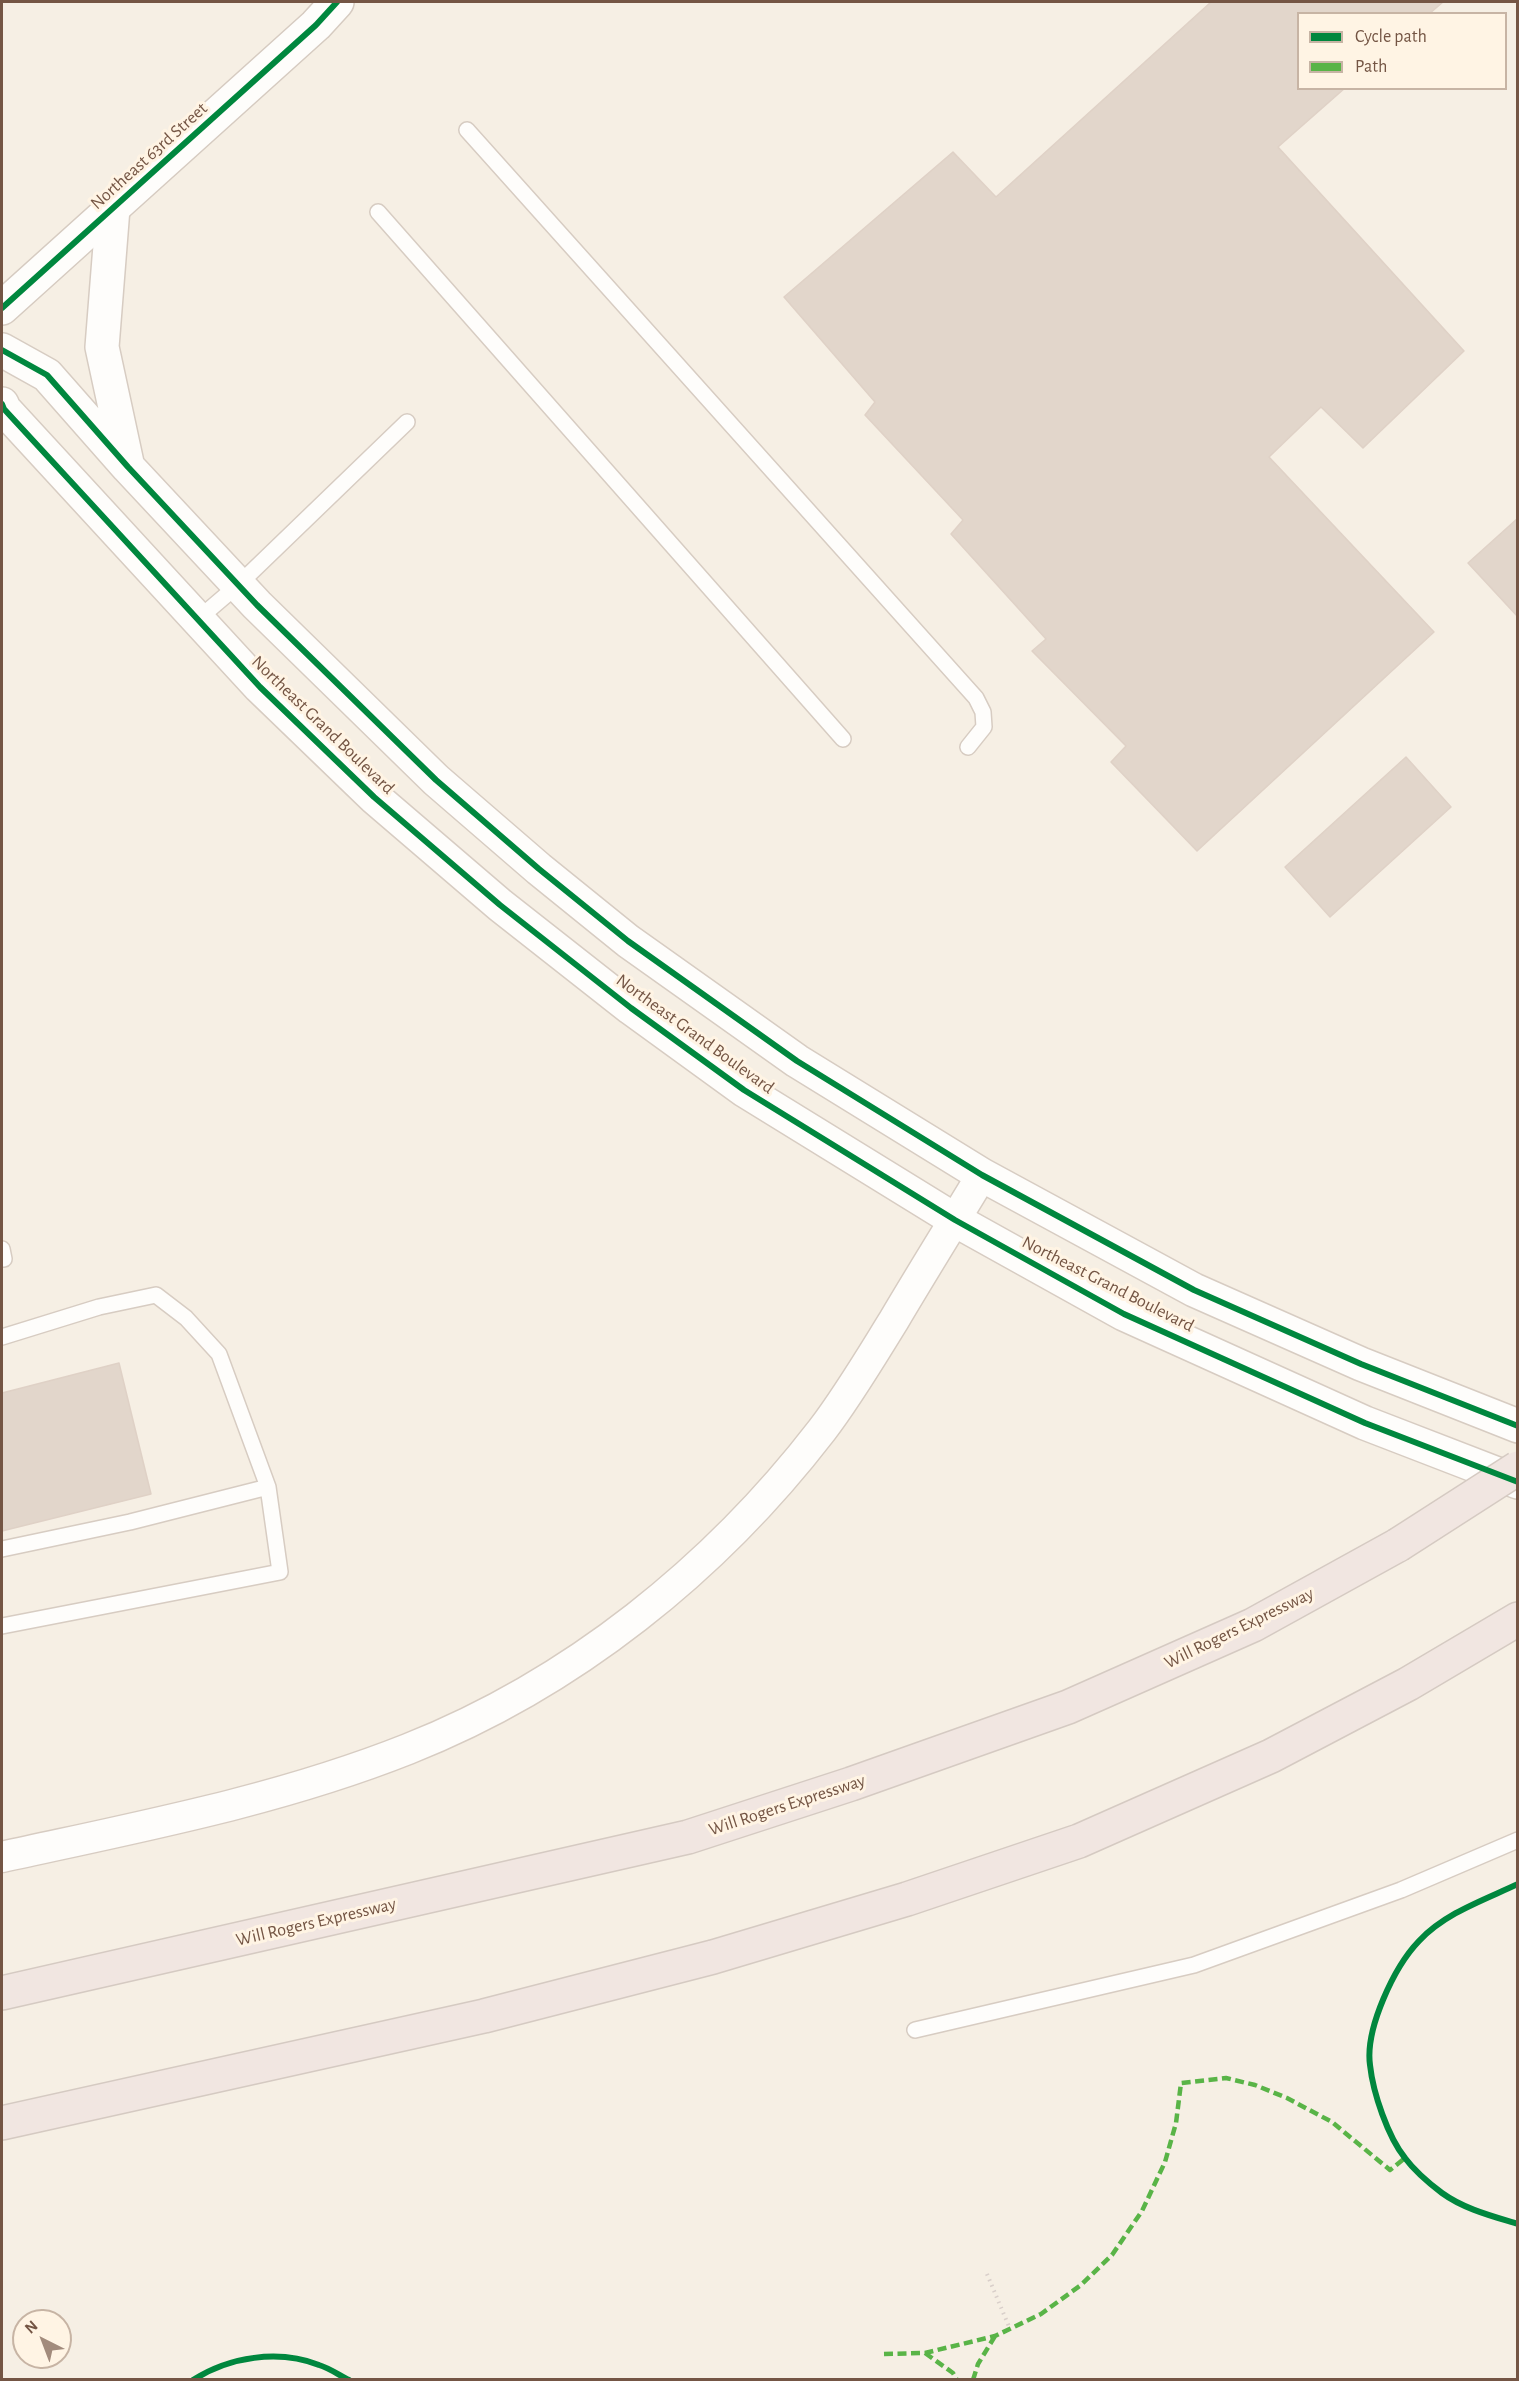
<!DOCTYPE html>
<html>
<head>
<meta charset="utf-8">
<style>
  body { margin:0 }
  #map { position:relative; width:1519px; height:2381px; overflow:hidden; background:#f6efe4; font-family:"Alegreya Sans",sans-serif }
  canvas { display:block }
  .frame { position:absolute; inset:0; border:3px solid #745544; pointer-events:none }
  .legend { position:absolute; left:1297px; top:12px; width:210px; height:78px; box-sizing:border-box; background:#fff4e4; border:2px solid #c7b4a4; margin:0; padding:8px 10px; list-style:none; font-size:18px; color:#745544 }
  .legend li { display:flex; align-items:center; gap:12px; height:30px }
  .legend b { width:30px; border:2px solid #c7b4a4 }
  .north { position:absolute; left:12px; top:2309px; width:60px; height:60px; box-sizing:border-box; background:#fff4e4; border:2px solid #c7b4a4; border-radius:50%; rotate:318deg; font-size:16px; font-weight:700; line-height:24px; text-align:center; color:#745544 }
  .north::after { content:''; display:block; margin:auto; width:21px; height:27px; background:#a28b7c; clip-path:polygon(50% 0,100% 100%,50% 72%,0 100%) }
</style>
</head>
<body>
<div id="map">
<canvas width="1519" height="2381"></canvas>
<div class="frame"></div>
<ul class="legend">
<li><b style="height:8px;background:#00873e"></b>Cycle path</li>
<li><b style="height:8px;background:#59b447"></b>Path</li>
</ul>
<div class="north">N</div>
</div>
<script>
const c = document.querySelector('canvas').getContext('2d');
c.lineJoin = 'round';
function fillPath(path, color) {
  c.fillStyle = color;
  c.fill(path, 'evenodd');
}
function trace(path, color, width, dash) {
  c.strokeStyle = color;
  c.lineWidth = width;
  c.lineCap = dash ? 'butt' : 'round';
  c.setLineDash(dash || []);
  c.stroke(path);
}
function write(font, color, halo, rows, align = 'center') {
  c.font = font + ' "Alegreya Sans",sans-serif';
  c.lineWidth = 6;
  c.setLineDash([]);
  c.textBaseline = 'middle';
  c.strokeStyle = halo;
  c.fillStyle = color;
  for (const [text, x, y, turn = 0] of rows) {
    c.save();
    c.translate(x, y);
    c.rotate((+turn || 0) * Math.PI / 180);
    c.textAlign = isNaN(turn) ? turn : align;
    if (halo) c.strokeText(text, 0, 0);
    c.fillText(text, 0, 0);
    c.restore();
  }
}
const building = new Path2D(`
  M1211,2H1443L1429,14H1298V88H1345L1278,147L1464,351L1363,448L1321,407L1269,457L1434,632L1197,851L1111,762L1126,746L1032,651L1046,639L951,534L963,520L865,415L875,402L784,297L953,152L996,197Z
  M1518,518V617L1468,563Z
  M1406,757L1451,807L1330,917L1285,867Z
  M119,1363L151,1494L2,1531V1393Z`);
fillPath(building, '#e2d6cb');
trace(building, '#dfd1c6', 1.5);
const service = new Path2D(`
  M467,130L976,698L983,712L984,727L968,747
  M378,212L843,739
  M197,620L238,585L407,422
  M2,1249L4,1259H2
  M2,1337L99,1307L156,1295L186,1318L219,1354L268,1487L130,1522L2,1549
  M2,1626L280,1572L268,1487
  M915,2030L1194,1965L1401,1890L1518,1840`);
const minor = new Path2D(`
  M2,1857C138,1827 277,1801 408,1749C572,1684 715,1569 822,1430C848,1396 871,1357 894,1320C923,1271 953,1223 982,1175`);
const tertiary = new Path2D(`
  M113,208L102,347L127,463
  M2,350L47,375L128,467L257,605L436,780L539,869L628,941L797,1061L982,1175L1194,1290L1361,1364L1518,1426
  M2,404L4,409L260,687L374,797L500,905L631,1008L744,1090L955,1220L1124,1314L1365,1423L1518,1482`);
const secondary = new Path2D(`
  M2,308L316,25L337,2`);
const motorway = new Path2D(`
  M2,1993L688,1837L851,1784L1068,1707L1253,1625L1398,1545
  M2,2123L484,2016L713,1957L907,1899L1079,1841L1271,1756L1408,1684L1518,1619`);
trace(service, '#d7ccc2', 18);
trace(minor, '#d7ccc2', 33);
trace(tertiary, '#d7ccc2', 36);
trace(secondary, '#d6cbc1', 36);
trace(motorway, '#d5cac2', 36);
trace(new Path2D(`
  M987,2274L1010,2329`), '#d9cfca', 4, [1.5, 4.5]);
trace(service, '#fefdfb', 15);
trace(minor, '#fefdfb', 30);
trace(tertiary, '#fefdfb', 33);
trace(secondary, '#fefdfb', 33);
trace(motorway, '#f1e6e1', 33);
const motorwayBridge = new Path2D(`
  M1398,1545L1518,1468`);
trace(motorwayBridge, '#d5cac2', 36, []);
trace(motorwayBridge, '#f1e6e1', 33);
trace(new Path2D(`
  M925,2353L953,2373L957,2380
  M884,2354L925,2353L995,2336L1041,2314L1081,2285L1112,2255L1142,2211L1165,2162L1176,2123L1181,2083L1226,2078L1255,2085L1287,2098L1332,2122L1390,2170L1405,2158
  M973,2380L978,2364L995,2336`), '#59b447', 4.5, [9, 4.5]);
trace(new Path2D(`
  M2,308L316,25L337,2
  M2,350L47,375L128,467L257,605L436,780L539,869L628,941L797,1061L982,1175L1194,1290L1361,1364L1518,1426
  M2,404L4,409L260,687L374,797L500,905L631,1008L744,1090L955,1220L1124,1314L1365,1423L1518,1482
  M1518,1884C1484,1900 1445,1913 1419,1941C1394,1967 1365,2029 1370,2065C1373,2093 1388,2137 1405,2158C1414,2170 1430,2184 1442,2193C1464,2209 1492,2216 1518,2224
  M193,2380C229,2357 278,2349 319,2365C329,2368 339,2375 349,2380`), '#00873e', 6);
write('18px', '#745544', '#fff4e4', [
  ["Northeast 63rd Street",149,156,-42],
  ["Northeast Grand Boulevard",323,725,44],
  ["Northeast Grand Boulevard",695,1034,36],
  ["Northeast Grand Boulevard",1108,1284,27],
  ["Will Rogers Expressway",1239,1628,-26],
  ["Will Rogers Expressway",787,1805,-18],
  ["Will Rogers Expressway",316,1922,-13]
]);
</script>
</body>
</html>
